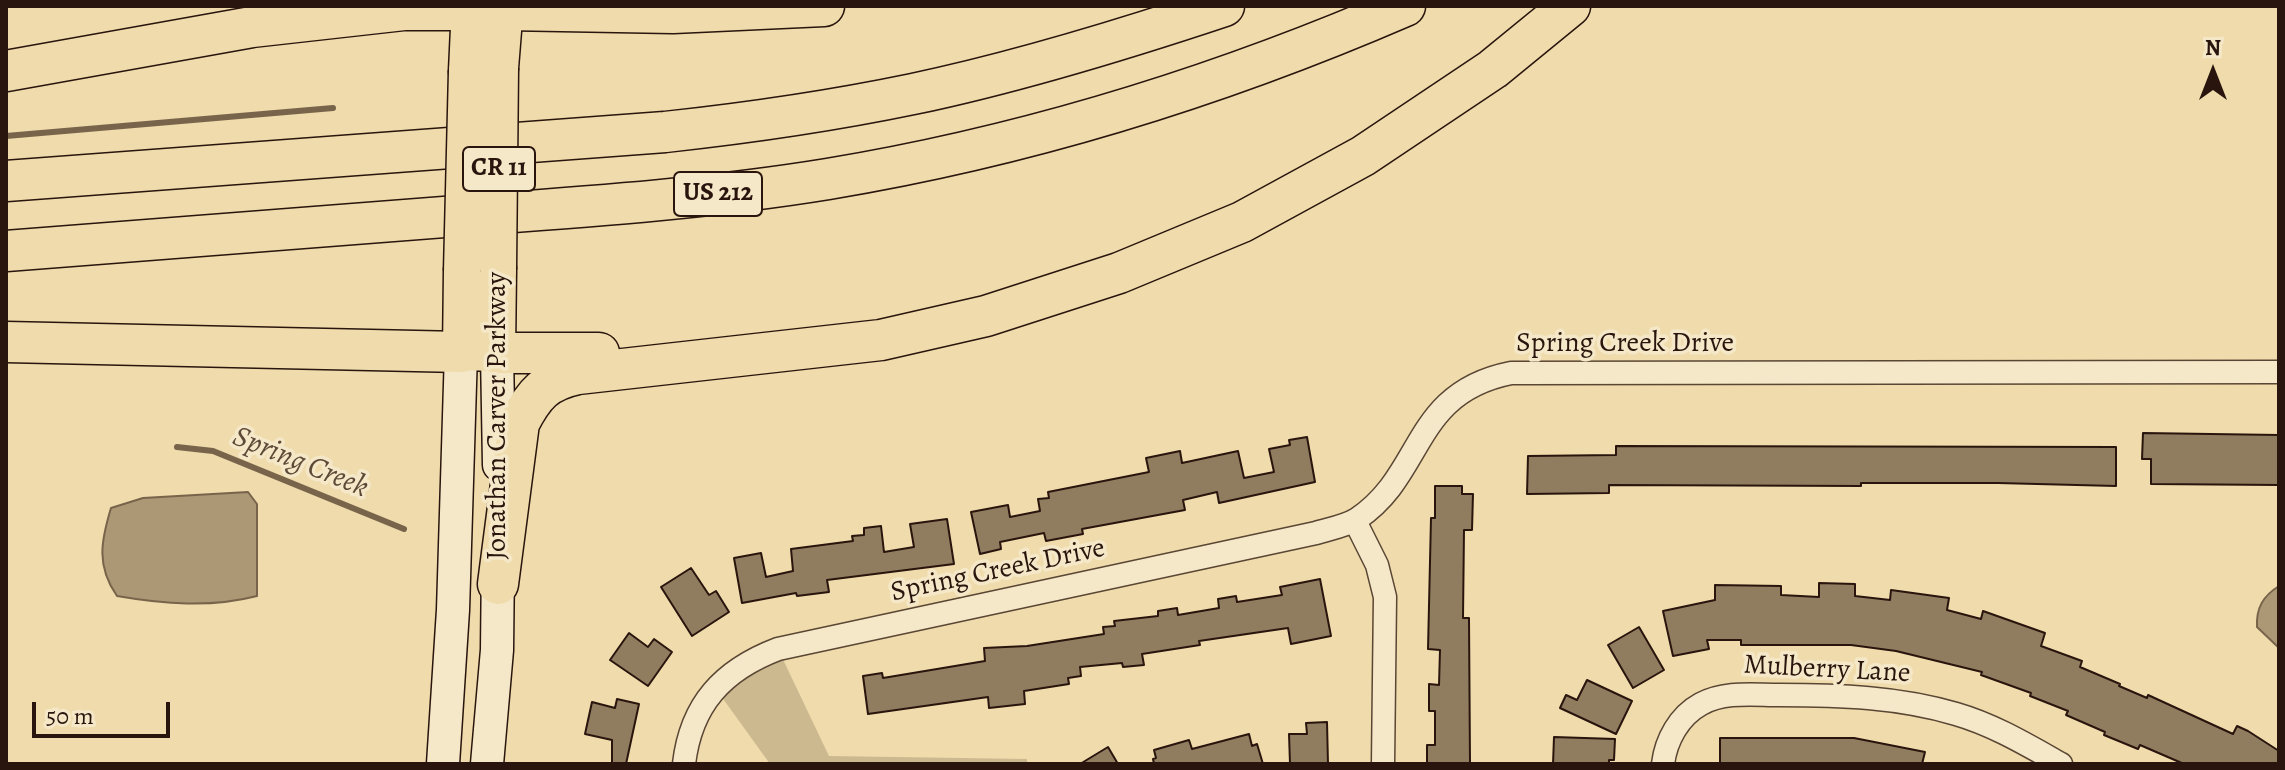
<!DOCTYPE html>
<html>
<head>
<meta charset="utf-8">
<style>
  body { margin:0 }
  #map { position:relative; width:2285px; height:770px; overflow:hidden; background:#efdbab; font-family:Alegreya,serif }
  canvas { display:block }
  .frame { position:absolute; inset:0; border:8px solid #29150d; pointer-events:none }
  .north { position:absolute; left:2173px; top:32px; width:80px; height:80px; -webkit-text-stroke:6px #f5e8c8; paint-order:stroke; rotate:0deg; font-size:22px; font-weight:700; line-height:32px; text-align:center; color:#29150d }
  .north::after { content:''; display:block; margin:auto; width:28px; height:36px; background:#29150d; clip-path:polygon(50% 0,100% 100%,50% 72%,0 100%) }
  .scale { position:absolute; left:32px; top:702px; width:138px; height:36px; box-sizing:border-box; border:4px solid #29150d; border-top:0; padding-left:10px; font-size:24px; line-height:28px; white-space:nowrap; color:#29150d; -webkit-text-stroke:6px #f5e8c8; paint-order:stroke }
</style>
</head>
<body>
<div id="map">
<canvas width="2285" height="770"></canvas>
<div class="frame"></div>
<div class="north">N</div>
<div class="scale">50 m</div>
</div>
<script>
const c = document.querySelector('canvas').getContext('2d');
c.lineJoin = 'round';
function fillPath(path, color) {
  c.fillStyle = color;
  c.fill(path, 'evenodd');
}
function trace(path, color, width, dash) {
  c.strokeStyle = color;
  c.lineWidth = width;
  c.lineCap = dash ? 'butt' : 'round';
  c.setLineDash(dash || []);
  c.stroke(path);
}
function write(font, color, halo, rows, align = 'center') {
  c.font = font + ' Alegreya,serif';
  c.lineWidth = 7;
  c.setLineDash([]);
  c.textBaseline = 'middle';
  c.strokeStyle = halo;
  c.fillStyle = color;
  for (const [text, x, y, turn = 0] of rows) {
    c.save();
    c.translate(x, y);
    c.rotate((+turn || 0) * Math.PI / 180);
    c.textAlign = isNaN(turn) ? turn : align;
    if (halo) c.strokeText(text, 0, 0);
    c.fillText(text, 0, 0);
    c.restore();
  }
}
fillPath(new Path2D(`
  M778,649L829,756L1027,759V764H770L716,689Z`), '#cdb990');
const water = new Path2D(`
  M248,492L257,504V596C211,608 163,604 117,596C96,566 101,541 111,508L143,498Z
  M2279,586V648L2257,627C2256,608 2263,596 2279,586Z`);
fillPath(water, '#ac9875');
trace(water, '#78644b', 2);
trace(new Path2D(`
  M6,136L333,108
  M177,447L213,451L404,529`), '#78644b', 6);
const building = new Path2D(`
  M2143,433L2279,435V485L2151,484V459H2142Z
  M1307,437L1315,482L1219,503L1217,492L1183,500L1185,510L1082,529L1083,534L1046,541L1044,533L1000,542L1001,549L980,554L971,512L1008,505L1010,517L1040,511L1038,499L1049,498L1048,492L1149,472L1146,458L1180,451L1182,463L1238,451L1244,478L1274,472L1269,449L1290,445L1289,440Z
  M1616,446L2116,447V486L1998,483H1861V486L1609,485V493L1527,494L1528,456L1616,455Z
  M1435,486H1462V494H1473L1472,530H1464L1463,618H1469L1470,764H1427V745H1435V711H1429V684L1439,685L1440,650L1428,649L1431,518H1435Z
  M947,519L954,564L827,580L829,592L797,596L796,593L742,603L734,558L761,553L766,577L793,571L791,549L853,541L852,536L864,535V528L881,526L884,552L914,547L910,524Z
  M691,568L709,595L716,591L729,612L692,636L661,587Z
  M1320,579L1331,636L1291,644L1288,628L1199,641L1200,645L1142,654L1144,665L1123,667L1122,663L1080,667L1081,676L1068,678L1069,684L1024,691L1025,704L989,708L988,697L868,714L863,676L882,673L883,678L985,661L984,648L1027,646L1104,634L1103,627L1115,626L1114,621L1158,616V611L1177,608L1178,615L1219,608L1218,599L1236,596L1237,602L1282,595L1280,587Z
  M1819,583L1855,584V596L1890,600L1891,590L1949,598L1947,610L1981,619L1983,611L2045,633L2041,646L2082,661L2080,667L2120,684L2119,686L2147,698L2148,695L2233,734L2237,726L2248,731L2279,751V764H2184L2140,745L2138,749L2104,735L2105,732L2066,715L2068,711L2030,696L2031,693L1981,675L1982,672L1896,651L1851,645H1741V640H1707L1709,649L1673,656L1663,611L1715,600V585L1781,586V595L1819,597Z
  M1639,627L1664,670L1633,688L1608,645Z
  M629,633L648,647L654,639L672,652L648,686L610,660Z
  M1587,680L1632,701L1616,734L1560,708L1566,695L1577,700Z
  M617,699L639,704L626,764H612V740L585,734L592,702L615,708Z
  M1327,722L1328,764H1290L1289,734H1307L1306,723Z
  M1249,734L1252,746L1257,744L1263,764H1154L1153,759L1156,758L1154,750L1189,740L1192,749Z
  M1554,737L1615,739L1614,760H1609V764H1553Z
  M1720,738H1854L1925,752L1922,764H1720Z
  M1108,747L1118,764H1080Z`);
fillPath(building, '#907c5f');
trace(building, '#29150d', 2);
const street = new Path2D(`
  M1355,521L1377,565L1385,597L1383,764
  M684,764C691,704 723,670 778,649L1316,533C1329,529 1346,526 1357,519C1425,474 1411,393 1511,373L2279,372
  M1663,764C1666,740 1679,716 1701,704C1725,691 1753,695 1779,695C1839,695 1899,697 1956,714C1994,725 2027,745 2061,764`);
const secondary = new Path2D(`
  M497,353L499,465
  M443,764L453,610L461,352
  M487,764L497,650L498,560`);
const primary = new Path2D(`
  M500,68L505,6
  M467,71L470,6
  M462,271L461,352L497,353L498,269`);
const highway = new Path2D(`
  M505,10L673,13L824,6
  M6,71L252,27L404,10H470
  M6,181L665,132C748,123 831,111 913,94C1018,72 1122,40 1224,6
  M6,251C156,239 307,228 457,216C581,207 705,199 828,179C1027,146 1220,86 1405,6
  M6,342L461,352
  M497,353H599
  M498,584L519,423C534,394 545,381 578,374L881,340L986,316L1119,273L1242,222L1363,156L1493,69L1570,6`);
trace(street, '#5a4634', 25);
trace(secondary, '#29150d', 35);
trace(primary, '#29150d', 39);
trace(highway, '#29150d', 43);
trace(street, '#f5e8c8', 22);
trace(secondary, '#f5e8c8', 32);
trace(primary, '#efdbab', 36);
trace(highway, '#efdbab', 40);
const primaryBridge = new Path2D(`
  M498,269L500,68
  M462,271L467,71`);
trace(primaryBridge, '#29150d', 39, []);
trace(primaryBridge, '#efdbab', 36);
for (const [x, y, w] of [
  [499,169,72],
  [718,194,88]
]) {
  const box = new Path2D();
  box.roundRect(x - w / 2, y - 22, w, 44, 6);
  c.fillStyle = '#f5e8c8';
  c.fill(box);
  trace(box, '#29150d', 2);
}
write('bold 26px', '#29150d', null, [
  ["CR 11",499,169],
  ["US 212",718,194]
]);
write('28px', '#29150d', '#f5e8c8', [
  ["Spring Creek Drive",1625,344],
  ["Jonathan Carver Parkway",498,416,-90],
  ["Spring Creek Drive",998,571,-12],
  ["Mulberry Lane",1827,670,3]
]);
write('italic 30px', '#5d4937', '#f5e8c8', [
  ["Spring Creek",300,463,22]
]);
</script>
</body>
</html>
